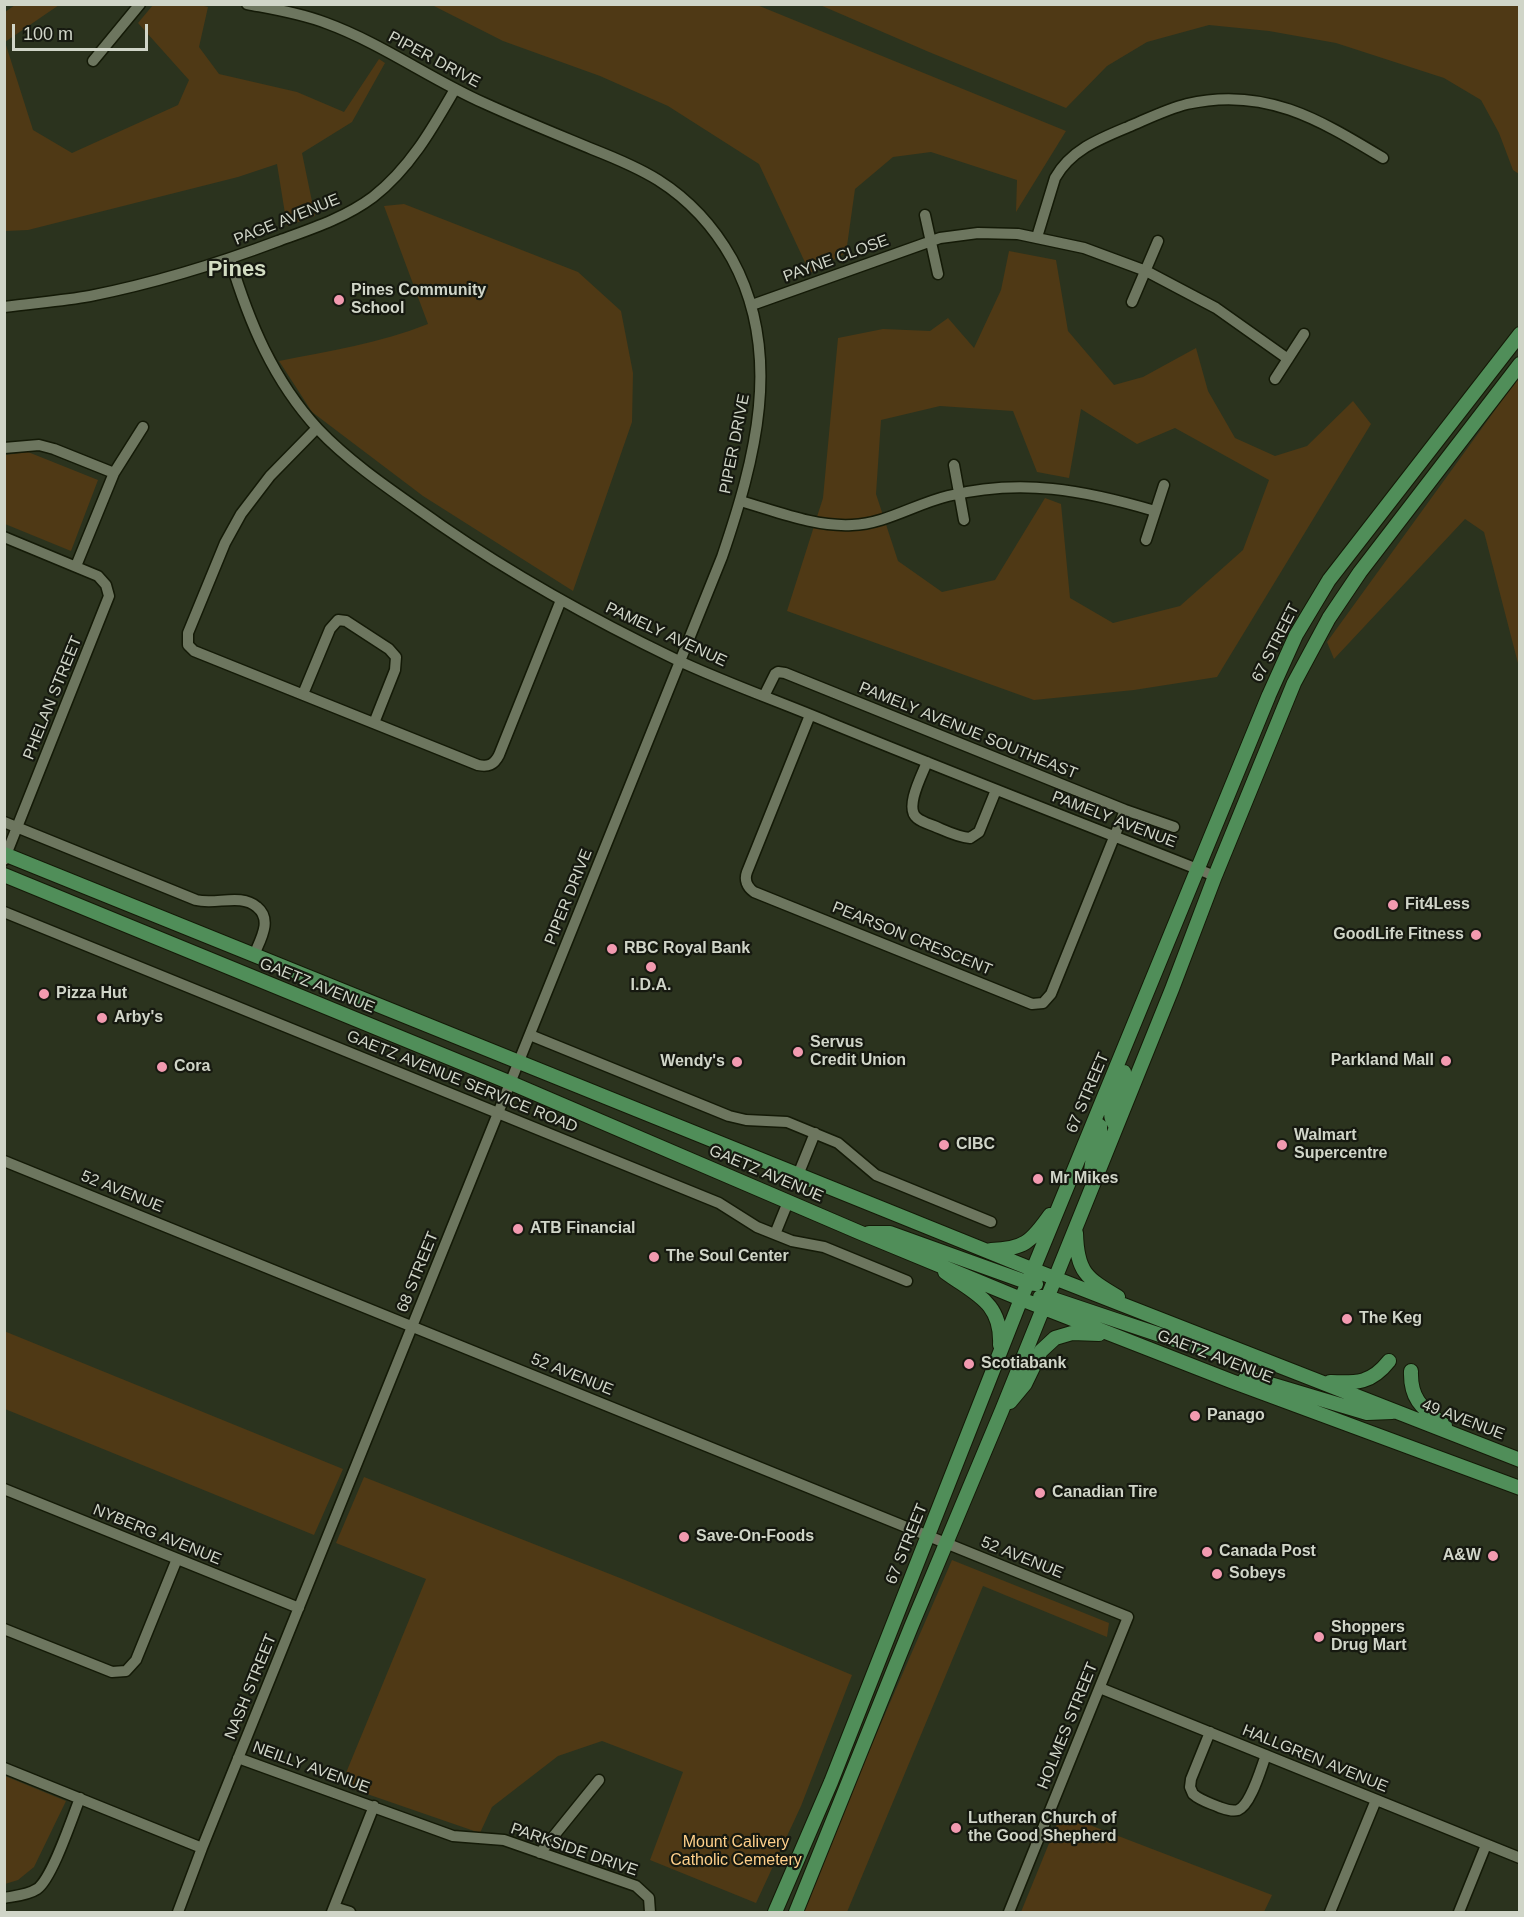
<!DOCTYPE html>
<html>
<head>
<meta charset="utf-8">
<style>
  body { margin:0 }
  #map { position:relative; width:1524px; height:1917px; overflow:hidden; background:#2b331e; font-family:Helvetica,sans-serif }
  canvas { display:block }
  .frame { position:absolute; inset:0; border:6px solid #d0d5c8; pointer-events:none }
  .scale { position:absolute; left:12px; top:24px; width:136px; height:27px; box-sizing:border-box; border:3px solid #d0d5c8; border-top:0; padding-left:8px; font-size:18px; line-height:21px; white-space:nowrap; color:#d0d5c8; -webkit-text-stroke:4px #161910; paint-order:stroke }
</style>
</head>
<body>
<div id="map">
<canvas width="1524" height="1917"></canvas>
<div class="frame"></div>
<div class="scale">100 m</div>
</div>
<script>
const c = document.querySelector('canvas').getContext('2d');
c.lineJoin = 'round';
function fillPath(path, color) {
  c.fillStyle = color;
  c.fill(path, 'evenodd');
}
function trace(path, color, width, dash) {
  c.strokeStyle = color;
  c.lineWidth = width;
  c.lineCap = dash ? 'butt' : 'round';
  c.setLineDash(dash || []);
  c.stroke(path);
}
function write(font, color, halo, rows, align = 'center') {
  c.font = font + ' Helvetica,sans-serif';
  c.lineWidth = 4.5;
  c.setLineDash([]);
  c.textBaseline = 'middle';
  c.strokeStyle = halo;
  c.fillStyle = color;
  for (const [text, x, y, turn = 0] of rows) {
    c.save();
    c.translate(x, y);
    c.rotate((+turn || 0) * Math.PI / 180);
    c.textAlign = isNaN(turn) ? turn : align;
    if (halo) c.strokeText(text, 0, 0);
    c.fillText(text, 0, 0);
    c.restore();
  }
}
fillPath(new Path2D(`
  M200,5L208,7L199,47L219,74L297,92L344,112L379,59L385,63L352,122L302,153L315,216L287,226L277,164L238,177L28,230L5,231V12L15,5H59L5,42L33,130L72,153L178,105L189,80L138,23L153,5Z
  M432,5H757L1066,131L1016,212L1017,180L931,152L893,157L855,189L846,253L810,273L759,164L668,106L600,76L503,41Z
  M820,5H1519V174L1513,170L1499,133L1481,100L1444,78L1336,43L1269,31L1209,25L1147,42L1107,66L1066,108L929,52Z
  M404,204L578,272L621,311L633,373L632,422L573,591L423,496L312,412L279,361C329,351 380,343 428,324L384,206Z
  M1009,251L1056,260L1068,331L1114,385L1143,377L1196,348L1208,391L1235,438L1275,456L1307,446L1353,401L1371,424L1217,677L1134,690L1034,700L787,611L823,498L838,338L883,329L930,331L948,318L974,348L1001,290ZM940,406L1013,411L1037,472L1069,478L1081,409L1137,444L1175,428L1269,480L1243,550L1180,606L1113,623L1070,598L1061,504L1045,498L995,580L942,592L898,561L876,494L881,420Z
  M1519,377V667L1484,532L1465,519L1334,659L1327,642Z
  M28,452L98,480L71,551L5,524V455Z
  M4,1331L343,1469L314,1535L5,1409Z
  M364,1477L625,1580L852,1675L801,1806L756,1903L650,1860L683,1772L602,1741L558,1756L492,1807L480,1833L341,1785L426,1579L336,1543Z
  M952,1560L1109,1623L1107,1637L983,1586L847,1912H799Z
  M5,1776L66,1801L34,1867L18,1880L5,1884Z
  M1061,1814L1272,1895L1264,1912H1021Z`), '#4f3915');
const minor = new Path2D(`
  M93,61L140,4
  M925,215L938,274
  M1037,237L1055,178C1071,150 1099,139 1128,127C1147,119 1167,109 1187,104C1265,86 1320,120 1383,158
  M230,259C249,322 273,380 318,429C353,466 400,496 442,526C516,577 596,621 677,660C726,683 778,701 828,722C957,775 1086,825 1215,876
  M1132,302L1158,241
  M752,305L940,238L978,233L1018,234L1084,248L1146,271L1216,308L1288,359
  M4,307C33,303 62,301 90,296C155,283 217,264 278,241C311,229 345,218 373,197C410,168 432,129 455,89
  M1275,379L1304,334
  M317,428L270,476L241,514L225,543L188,633V645L194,651L478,765C488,767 494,765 499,755L561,600
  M4,448L39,445L54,449L114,473
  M954,465L964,520
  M740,501C776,511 814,527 852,525C885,524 915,504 948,496C1021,478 1084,490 1155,511
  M4,537L98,576L106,585L109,596L4,860
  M1146,540L1164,485
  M76,566L114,473L143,427
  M303,694L330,629L338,620L346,621L389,649L396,657L395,670L374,723
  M764,696L775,674L778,672L785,673L1125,810L1174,827
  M810,715L747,872C744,880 747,887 754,892L1032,1004L1043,1003L1051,994L1125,810
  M927,762C922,775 904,808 917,818C922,822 929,824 934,826C946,831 957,837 970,838L979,832L996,790
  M4,822L196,900C216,905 241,893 257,907C273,920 260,940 254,955
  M4,912L719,1203L757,1227L792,1241L824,1247L907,1281
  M530,1035L729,1116L746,1120L787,1122L838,1143L876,1175L991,1222
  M4,1161L1128,1617L1009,1912
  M798,1175L815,1133
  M775,1234L788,1202
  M4,1489L299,1608
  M4,1629L112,1672L126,1671L136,1660L177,1559
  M1100,1688L1520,1858
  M1210,1732L1191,1779L1190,1787L1193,1794C1201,1801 1210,1803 1219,1807C1225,1809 1231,1812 1238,1810C1251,1805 1261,1768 1266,1755
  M238,1758L453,1836L504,1840L636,1886L649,1898L650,1912
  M4,1768L202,1848
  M540,1853L599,1780
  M4,1898C15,1896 28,1895 37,1889C52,1879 72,1818 80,1798
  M334,1907L350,1912
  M178,1912L202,1848L722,557C755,460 784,354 732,259C714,227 688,199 658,180C637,167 615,158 592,149C556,134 519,119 484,103C430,79 381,43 326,23C300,13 273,9 247,4
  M332,1912L374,1806
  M1330,1912L1376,1800
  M1459,1912L1486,1845`);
const major = new Path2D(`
  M4,854L1034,1270L1520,1460
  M4,875L511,1083L861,1233L1021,1299L1231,1381L1520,1488
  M1116,1126C1103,1112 1119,1087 1124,1072
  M1090,1178L1093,1157L1100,1135V1126L1094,1122
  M869,1233H890L1029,1283L1036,1284
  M1076,1233C1077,1272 1086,1278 1118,1297
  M991,1250C1024,1249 1031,1242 1050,1215
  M945,1272C975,1294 1002,1302 1000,1345
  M1040,1297H1047L1187,1344L1216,1350
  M1411,1371C1410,1401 1424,1409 1445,1426
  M1245,1379L1250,1378L1367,1413L1392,1412
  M1330,1382C1356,1383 1371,1384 1389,1361
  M1010,1402L1025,1384L1041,1351L1055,1338L1072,1333L1099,1334
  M775,1912L831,1782L1021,1299L1269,695L1296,635L1329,580L1520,334
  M796,1912L911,1627L1002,1410L1172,989L1215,876L1294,683L1329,618L1360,572L1520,364`);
trace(minor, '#141a07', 13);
trace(major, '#141a07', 16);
trace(minor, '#6d765f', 10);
trace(major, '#508e59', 14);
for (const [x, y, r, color] of [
  [339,300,6,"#f29ab0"],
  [1393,905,6,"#f29ab0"],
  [1476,935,6,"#f29ab0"],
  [612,949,6,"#f29ab0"],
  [651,967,6,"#f29ab0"],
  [44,994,6,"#f29ab0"],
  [102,1018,6,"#f29ab0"],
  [798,1052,6,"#f29ab0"],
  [1446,1061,6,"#f29ab0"],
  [737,1062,6,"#f29ab0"],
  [162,1067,6,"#f29ab0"],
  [944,1145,6,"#f29ab0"],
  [1282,1145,6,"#f29ab0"],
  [1038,1179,6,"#f29ab0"],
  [518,1229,6,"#f29ab0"],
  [654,1257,6,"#f29ab0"],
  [1347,1319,6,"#f29ab0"],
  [969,1364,6,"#f29ab0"],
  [1195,1416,6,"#f29ab0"],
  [1040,1493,6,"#f29ab0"],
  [684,1537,6,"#f29ab0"],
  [1207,1552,6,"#f29ab0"],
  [1493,1556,6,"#f29ab0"],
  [1217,1574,6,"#f29ab0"],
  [1319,1637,6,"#f29ab0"],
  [956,1828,6,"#f29ab0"]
]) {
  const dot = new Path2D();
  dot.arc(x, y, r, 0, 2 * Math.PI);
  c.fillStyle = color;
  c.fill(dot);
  trace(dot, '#161910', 2);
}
write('16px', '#d0d5c8', '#161910', [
  ["PIPER DRIVE",434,60,28],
  ["PAGE AVENUE",287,220,-22],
  ["PAYNE CLOSE",836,259,-20],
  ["PIPER DRIVE",735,444,-79],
  ["PAMELY AVENUE",666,635,25],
  ["67 STREET",1276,643,-63],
  ["PHELAN STREET",53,698,-68],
  ["PAMELY AVENUE SOUTHEAST",968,731,22],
  ["PAMELY AVENUE",1114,820,21],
  ["PIPER DRIVE",569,897,-68],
  ["PEARSON CRESCENT",912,939,22],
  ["GAETZ AVENUE",317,986,22],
  ["GAETZ AVENUE SERVICE ROAD",462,1082,22],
  ["67 STREET",1088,1093,-67],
  ["GAETZ AVENUE",766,1174,23],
  ["52 AVENUE",122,1192,22],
  ["68 STREET",418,1272,-68],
  ["GAETZ AVENUE",1215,1357,21],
  ["52 AVENUE",572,1375,22],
  ["49 AVENUE",1463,1420,21],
  ["NYBERG AVENUE",157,1535,22],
  ["67 STREET",907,1544,-68],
  ["52 AVENUE",1022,1558,22],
  ["NASH STREET",251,1687,-68],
  ["HOLMES STREET",1068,1726,-68],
  ["HALLGREN AVENUE",1315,1759,22],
  ["NEILLY AVENUE",311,1768,20],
  ["PARKSIDE DRIVE",574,1850,19]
]);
write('bold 16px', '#d0d5c8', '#161910', [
  ["Pines Community",351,291],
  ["School",351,309],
  ["Fit4Less",1405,905],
  ["GoodLife Fitness",1464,935,"right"],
  ["RBC Royal Bank",624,949],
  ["I.D.A.",651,986,"center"],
  ["Pizza Hut",56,994],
  ["Arby's",114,1018],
  ["Servus",810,1043],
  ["Credit Union",810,1061],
  ["Parkland Mall",1434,1061,"right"],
  ["Wendy's",725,1062,"right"],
  ["Cora",174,1067],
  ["Walmart",1294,1136],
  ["Supercentre",1294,1154],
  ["CIBC",956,1145],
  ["Mr Mikes",1050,1179],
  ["ATB Financial",530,1229],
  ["The Soul Center",666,1257],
  ["The Keg",1359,1319],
  ["Scotiabank",981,1364],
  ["Panago",1207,1416],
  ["Canadian Tire",1052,1493],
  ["Save-On-Foods",696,1537],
  ["Canada Post",1219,1552],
  ["A&W",1481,1556,"right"],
  ["Sobeys",1229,1574],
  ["Shoppers",1331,1628],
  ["Drug Mart",1331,1646],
  ["Lutheran Church of",968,1819],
  ["the Good Shepherd",968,1837]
], 'left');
write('16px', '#ffd08b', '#161910', [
  ["Mount Calivery",736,1843],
  ["Catholic Cemetery",736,1861]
]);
write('bold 22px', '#d3ddc3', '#161910', [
  ["Pines",237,270]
]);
</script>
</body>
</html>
